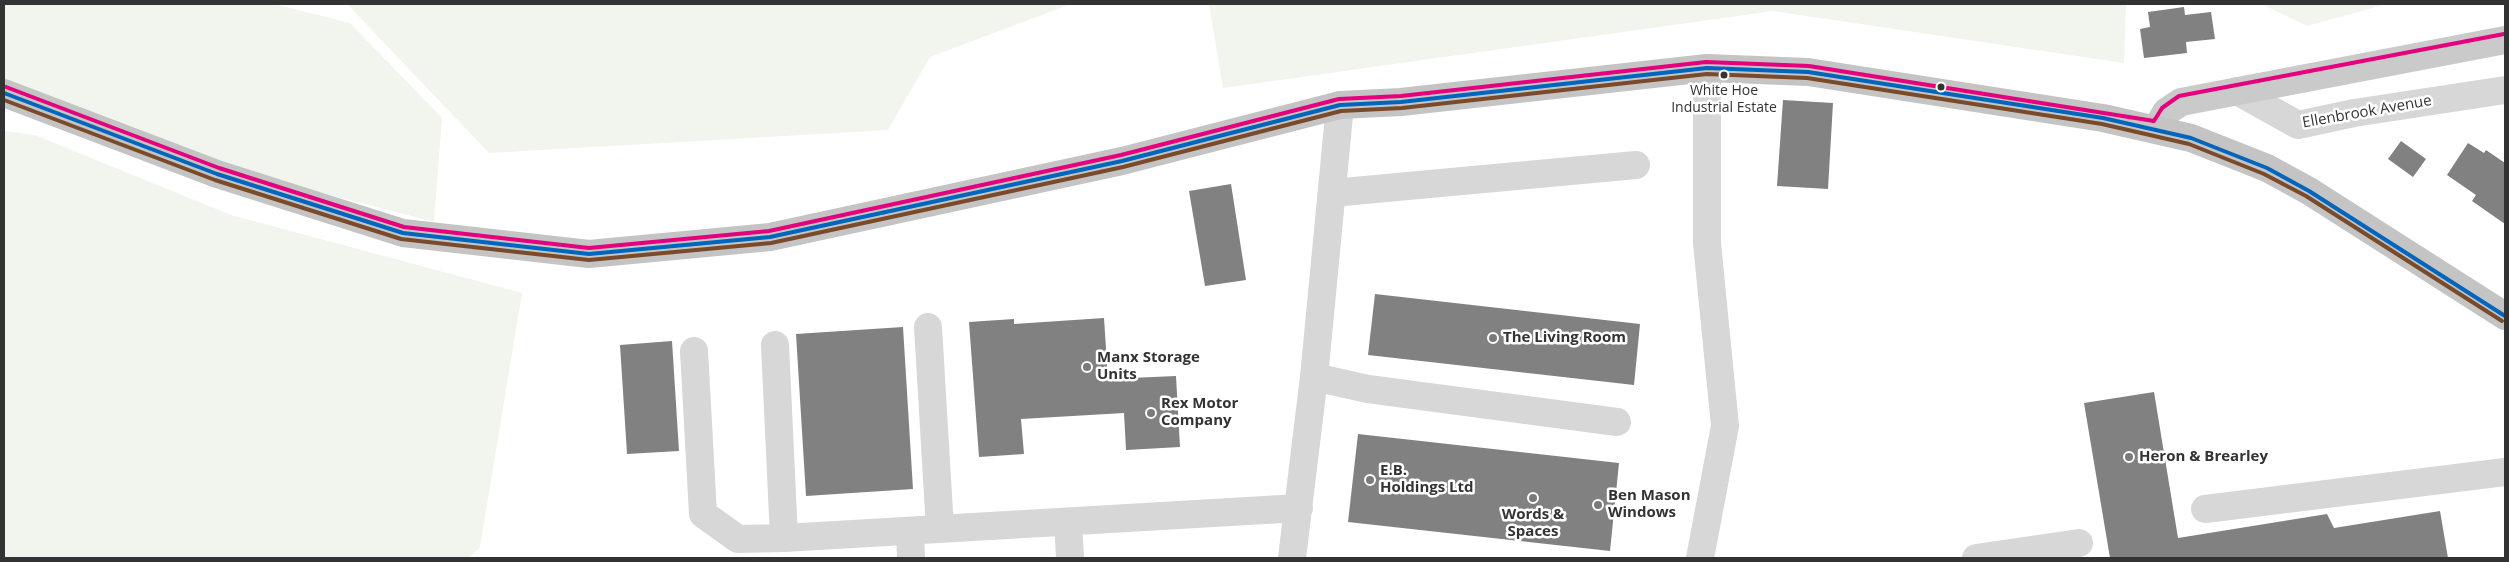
<!DOCTYPE html>
<html>
<head>
<meta charset="utf-8">
<style>
  body { margin:0 }
  #map { position:relative; width:2509px; height:562px; overflow:hidden; background:#fff; font-family:"Open Sans",sans-serif }
  canvas { display:block }
  .frame { position:absolute; inset:0; border:5px solid #333; pointer-events:none }
</style>
</head>
<body>
<div id="map">
<canvas width="2509" height="562"></canvas>
<div class="frame"></div>
</div>
<script>
const c = document.querySelector('canvas').getContext('2d');
c.lineJoin = 'round';
function fillPath(path, color) {
  c.fillStyle = color;
  c.fill(path, 'evenodd');
}
function trace(path, color, width, dash) {
  c.strokeStyle = color;
  c.lineWidth = width;
  c.lineCap = dash ? 'butt' : 'round';
  c.setLineDash(dash || []);
  c.stroke(path);
}
function write(font, color, halo, rows, align = 'center') {
  c.font = font + ' "Open Sans",sans-serif';
  c.lineWidth = 5;
  c.setLineDash([]);
  c.textBaseline = 'middle';
  c.strokeStyle = halo;
  c.fillStyle = color;
  for (const [text, x, y, turn = 0] of rows) {
    c.save();
    c.translate(x, y);
    c.rotate((+turn || 0) * Math.PI / 180);
    c.textAlign = isNaN(turn) ? turn : align;
    if (halo) c.strokeText(text, 0, 0);
    c.fillText(text, 0, 0);
    c.restore();
  }
}
fillPath(new Path2D(`
  M4,4H274L350,23L442,118L434,222L254,175L4,80Z
  M347,4H1071L930,57L888,130L489,153Z
  M1209,4H2126L2124,63L1773,11L1223,88Z
  M2261,4H2387L2307,26Z
  M4,131L35,135L231,215L522,293L480,547L469,558H4Z`), '#f1f5ed');
fillPath(new Path2D(`
  M2184,7L2185,15L2211,12L2215,39L2186,42L2187,53L2144,58L2140,29L2150,27L2148,12Z
  M1783,100L1833,103L1828,189L1777,186Z
  M2401,141L2426,159L2413,177L2388,159Z
  M2468,143L2484,153L2486,150L2505,163V224L2472,201L2476,195L2447,175Z
  M1231,184L1246,280L1205,286L1189,191Z
  M1375,294L1640,324L1634,385L1368,355Z
  M1104,318L1108,379L1176,376L1180,447L1126,450L1124,413L1021,419L1024,454L979,457L969,322L1014,319V324Z
  M903,327L913,489L806,496L796,334Z
  M672,341L679,451L627,454L620,345Z
  M2154,392L2178,538L2327,514L2334,528L2440,511L2448,558H2110L2084,403Z
  M1358,434L1619,463L1610,551L1348,522Z`), '#818181');
trace(new Path2D(`
  M2237,91L2298,125L2354,113L2505,90
  M1332,193L1636,165
  M928,327L940,529
  M775,345L784,538
  M694,351L703,514L738,539L784,538L1299,508
  M1314,377L1368,389L1617,422
  M2205,509L2505,472
  M1068,522L1070,558
  M910,531L911,558
  M1292,558L1314,377L1340,105
  M1700,558L1725,426L1707,243V68
  M1976,558L2079,543`), '#d7d7d7', 28);
trace(new Path2D(`
  M2157,128L2166,112L2181,102L2505,40`), '#cacaca', 28);
trace(new Path2D(`
  M4,93L217,174L403,233L589,254L770,237L1122,161L1340,105L1401,102L1707,68L1808,72L2103,118L2191,138L2267,168L2309,191L2505,316`), '#c4c4c4', 28);
trace(new Path2D(`
  M4,93L217,174L403,233L589,254L770,237L1122,161L1340,105L1401,102L1707,68L1808,72L2103,118L2191,138L2267,168L2309,191L2505,316`), '#0065bd', 4);
trace(new Path2D(`
  M4,100L215,180L401,239L589,260L771,243L1123,167L1341,111L1402,108L1707,74L1807,78L2102,124L2189,144L2264,174L2306,196L2502,321`), '#7a4b2a', 4);
trace(new Path2D(`
  M6,87L219,168L404,227L589,248L769,231L1121,155L1339,99L1401,96L1706,62L1809,66L2154,121L2162,108L2179,96L2504,34`), '#e5007d', 4);
for (const [x, y, r, color] of [
  [1724,75,4.5,"#333"],
  [1941,87,4.5,"#333"],
  [1493,338,5,"#7a7a7a"],
  [1087,367,5,"#7a7a7a"],
  [1151,413,5,"#7a7a7a"],
  [2129,457,5,"#7a7a7a"],
  [1370,480,5,"#7a7a7a"],
  [1533,498,5,"#7a7a7a"],
  [1598,505,5,"#7a7a7a"]
]) {
  const dot = new Path2D();
  dot.arc(x, y, r, 0, 2 * Math.PI);
  c.fillStyle = color;
  c.fill(dot);
  trace(dot, '#fff', 2);
}
write('14px', '#333', '#fff', [
  ["White Hoe",1724,91],
  ["Industrial Estate",1724,108]
]);
write('15px', '#333', '#fff', [
  ["Ellenbrook Avenue",2367,112,-10]
]);
write('bold 15px', '#333', '#fff', [
  ["The Living Room",1503,338],
  ["Manx Storage",1097,358],
  ["Units",1097,375],
  ["Rex Motor",1161,404],
  ["Company",1161,421],
  ["Heron & Brearley",2139,457],
  ["E.B.",1380,471],
  ["Holdings Ltd",1380,488],
  ["Ben Mason",1608,496],
  ["Windows",1608,513],
  ["Words &",1533,515,"center"],
  ["Spaces",1533,532,"center"]
], 'left');
</script>
</body>
</html>
